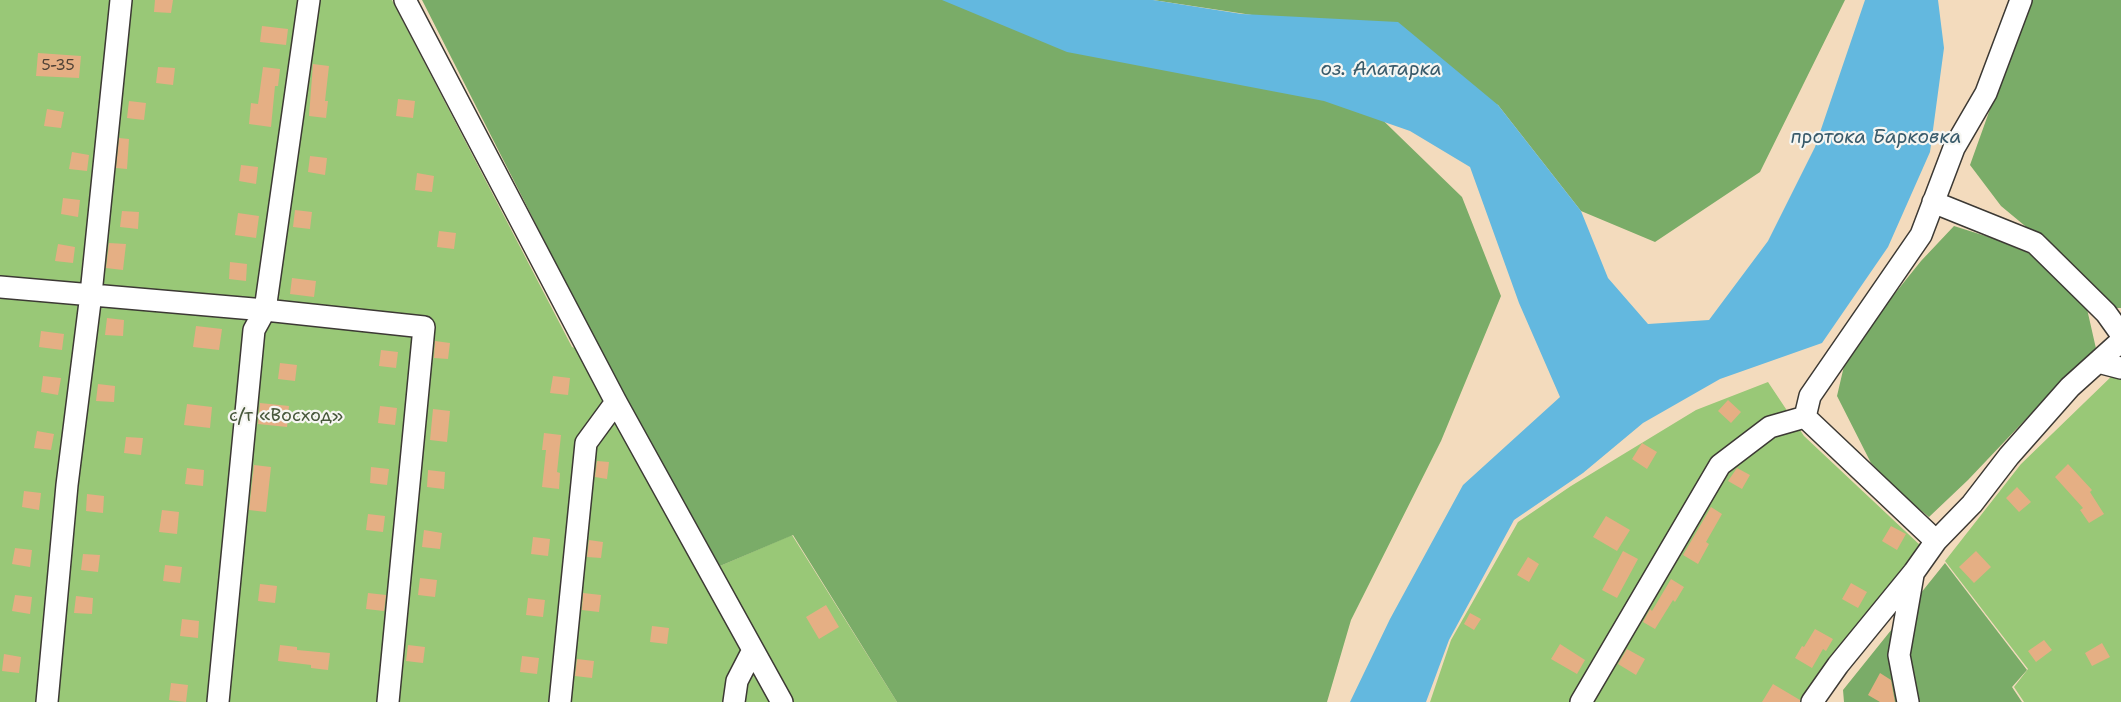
<!DOCTYPE html>
<html>
<head>
<meta charset="utf-8">
<style>
  body { margin:0 }
  canvas { display:block; background:#f3dbbd }
</style>
</head>
<body>
<canvas width="2121" height="702"></canvas>
<script>
const c = document.querySelector('canvas').getContext('2d');
c.lineJoin = 'round';
function fillPath(path, color) {
  c.fillStyle = color;
  c.fill(path, 'evenodd');
}
function trace(path, color, width, dash) {
  c.strokeStyle = color;
  c.lineWidth = width;
  c.lineCap = dash ? 'butt' : 'round';
  c.setLineDash(dash || []);
  c.stroke(path);
}
function write(font, color, halo, rows, align = 'center') {
  c.font = font + ' "Shantell Sans",sans-serif';
  c.lineWidth = 4.5;
  c.setLineDash([]);
  c.textBaseline = 'middle';
  c.strokeStyle = halo;
  c.fillStyle = color;
  for (const [text, x, y, turn = 0] of rows) {
    c.save();
    c.translate(x, y);
    c.rotate((+turn || 0) * Math.PI / 180);
    c.textAlign = isNaN(turn) ? turn : align;
    if (halo) c.strokeText(text, 0, 0);
    c.fillText(text, 0, 0);
    c.restore();
  }
}
fillPath(new Path2D(`
  M0,0H392L572,347L604,358L720,566L792,535L897,702H0Z
  M2116,372L2121,374V702H2024L2014,687L2028,669L1945,561L2021,464Z
  M1768,382L1804,436L1921,546L1811,702H1430L1451,640L1518,522L1571,486L1696,410Z`), '#99c877');
fillPath(new Path2D(`
  M422,0H971L1363,101L1462,197L1501,296L1441,441L1351,620L1327,702H897L793,535L720,566L604,358Z
  M1153,0H1845L1760,172L1655,242L1581,211L1498,105L1252,15Z
  M2029,0H2121V308H2113L2054,250L2001,206L1970,165Z
  M1954,226L1992,238L2045,260L2085,300L2097,353L2043,401L1968,480L1929,517L1902,495L1871,463L1837,396L1847,353L1921,261Z
  M1945,563L2027,670L2012,687L2022,702H1844L1843,690Z`), '#7aac68');
fillPath(new Path2D(`
  M942,0H1153L1242,14L1398,22L1498,105L1581,211L1608,278L1648,324L1709,320L1768,241L1815,147L1865,0H1938L1944,48L1930,152L1888,247L1822,343L1720,379L1643,423L1583,473L1514,520L1449,640L1426,702H1350L1390,619L1463,485L1560,397L1519,303L1470,167L1410,131L1324,101L1067,52Z`), '#63b8df');
fillPath(new Path2D(`
  M155,0H173L171,13L154,12Z
  M262,26L288,29L286,45L260,42Z
  M38,53L81,56L79,78L36,76Z
  M313,64L329,66L325,101H328L326,118L309,116Z
  M158,67L175,68L173,85L156,83Z
  M263,67L280,69L278,86H275L271,127L249,124L251,103L258,104Z
  M398,99L415,101L413,118L396,116Z
  M129,101L146,103L144,120L127,118Z
  M47,109L64,112L61,128L44,126Z
  M119,138L129,139L127,169L116,168Z
  M72,152L89,155L87,171L69,169Z
  M310,156L327,158L325,175L308,172Z
  M241,165L258,167L256,184L239,181Z
  M417,173L434,176L432,192L415,190Z
  M63,198L80,200L78,217L61,214Z
  M295,210L312,212L310,229L293,227Z
  M122,211L139,212L138,229L120,227Z
  M238,213L259,216L256,238L235,235Z
  M439,231L456,233L454,249L437,247Z
  M109,243L126,244L123,270L106,268Z
  M58,244L75,247L73,263L55,261Z
  M230,262L247,264L246,281L229,279Z
  M292,278L316,281L314,297L290,294Z
  M107,318L124,320L123,336L105,335Z
  M196,326L222,329L219,350L193,347Z
  M41,331L64,334L62,350L39,347Z
  M435,341L450,343L448,359L434,358Z
  M381,350L398,352L396,368L379,366Z
  M280,363L297,365L295,381L278,379Z
  M43,376L61,378L58,395L41,392Z
  M553,376L570,378L568,395L550,393Z
  M98,384L115,386L114,402L96,401Z
  M1728,400L1741,412L1731,423L1718,411Z
  M260,403L289,406L287,427L258,424Z
  M187,404L212,407L210,428L184,425Z
  M380,406L397,408L395,425L378,423Z
  M433,409L450,411L447,442L430,440Z
  M37,431L54,434L51,450L34,448Z
  M544,433L561,435L557,472L560,473L559,489L542,487L546,450H542Z
  M126,437L143,438L141,455L124,453Z
  M1642,443L1657,452L1647,469L1632,459Z
  M597,461L609,462L607,479L595,477Z
  M2068,464L2092,490L2090,492L2104,514L2089,523L2080,510L2083,508L2055,477Z
  M254,465L271,467L266,512L249,510Z
  M371,467L389,469L387,485L370,483Z
  M187,468L204,470L203,486L185,484Z
  M1737,468L1750,475L1742,489L1728,481Z
  M428,470L445,472L444,489L427,487Z
  M2017,487L2031,502L2019,512L2006,498Z
  M24,491L41,493L39,510L22,507Z
  M87,494L104,496L103,513L86,511Z
  M1711,507L1722,514L1706,542L1709,544L1698,564L1683,555Z
  M162,510L179,512L177,534L159,532Z
  M368,514L385,516L383,532L366,530Z
  M1606,516L1630,530L1617,551L1593,537Z
  M1891,526L1906,534L1897,550L1882,541Z
  M424,530L442,533L440,549L422,547Z
  M533,537L550,539L548,556L531,554Z
  M589,540L603,542L601,558L587,557Z
  M15,548L32,550L30,567L12,564Z
  M1623,551L1638,559L1617,598L1602,590Z
  M1976,551L1991,567L1974,583L1959,567Z
  M83,554L100,555L98,572L81,570Z
  M1528,557L1539,564L1529,582L1517,575Z
  M165,565L182,567L180,583L163,581Z
  M420,578L437,580L435,597L418,595Z
  M1671,579L1684,587L1675,602L1673,600L1655,629L1643,622L1650,609L1652,611Z
  M1851,583L1867,592L1858,608L1842,599Z
  M260,584L277,586L275,603L258,601Z
  M368,593L386,595L384,611L366,609Z
  M583,593L601,595L599,612L582,610Z
  M15,595L32,597L30,614L12,611Z
  M76,596L93,598L92,614L74,613Z
  M528,598L545,600L543,617L526,615Z
  M826,605L839,627L819,639L806,617Z
  M1470,613L1481,619L1474,630L1464,624Z
  M182,619L199,621L198,638L180,636Z
  M652,626L669,628L667,644L650,642Z
  M1815,629L1833,639L1826,651L1823,649L1812,668L1795,658L1802,646L1804,647Z
  M2044,640L2052,650L2036,662L2028,651Z
  M2102,643L2110,657L2092,666L2085,653Z
  M1560,644L1585,660L1577,674L1551,659Z
  M280,645L297,647V650L330,653L328,670L311,668V665L278,661Z
  M408,645L425,647L423,663L406,661Z
  M1627,649L1645,659L1636,675L1618,664Z
  M4,654L21,657L19,673L2,671Z
  M522,656L539,658L537,674L520,672Z
  M577,659L594,661L592,678L575,676Z
  M1880,673L1891,680L1895,702H1880L1868,695Z
  M171,683L188,685L186,702L169,700Z
  M1773,684L1800,700V702H1762Z`), '#e5af84');
const minor = new Path2D(`
  M405,0L616,402L782,702
  M1933,202L2035,243L2106,313L2121,334
  M0,287L265,310L424,327L388,702
  M2098,362L2121,368
  M1805,417L1810,396L1921,235L1954,148L1986,93L2021,0
  M47,702L67,485L91,294L121,0
  M218,702L254,330L265,310L309,0
  M560,702L586,443L616,402
  M734,702L737,681L753,650
  M1581,702L1720,465L1770,427L1805,417L1936,541
  M1812,702L1838,665L1914,572L1936,541L1972,504L2009,456L2070,387L2121,341
  M1908,702L1899,655L1913,575`);
trace(minor, '#3c3934', 24);
trace(minor, '#fff', 21);
write('15px', '#4e4136', null, [
  ["5-35",58,66]
]);
write('18px', '#48583c', '#f6f6f2', [
  ["с/т «Восход»",286,416]
]);
write('italic 19px', '#385a6a', '#f6f6f2', [
  ["оз. Алатарка",1381,70],
  ["протока Барковка",1876,138]
]);
</script>
</body>
</html>
